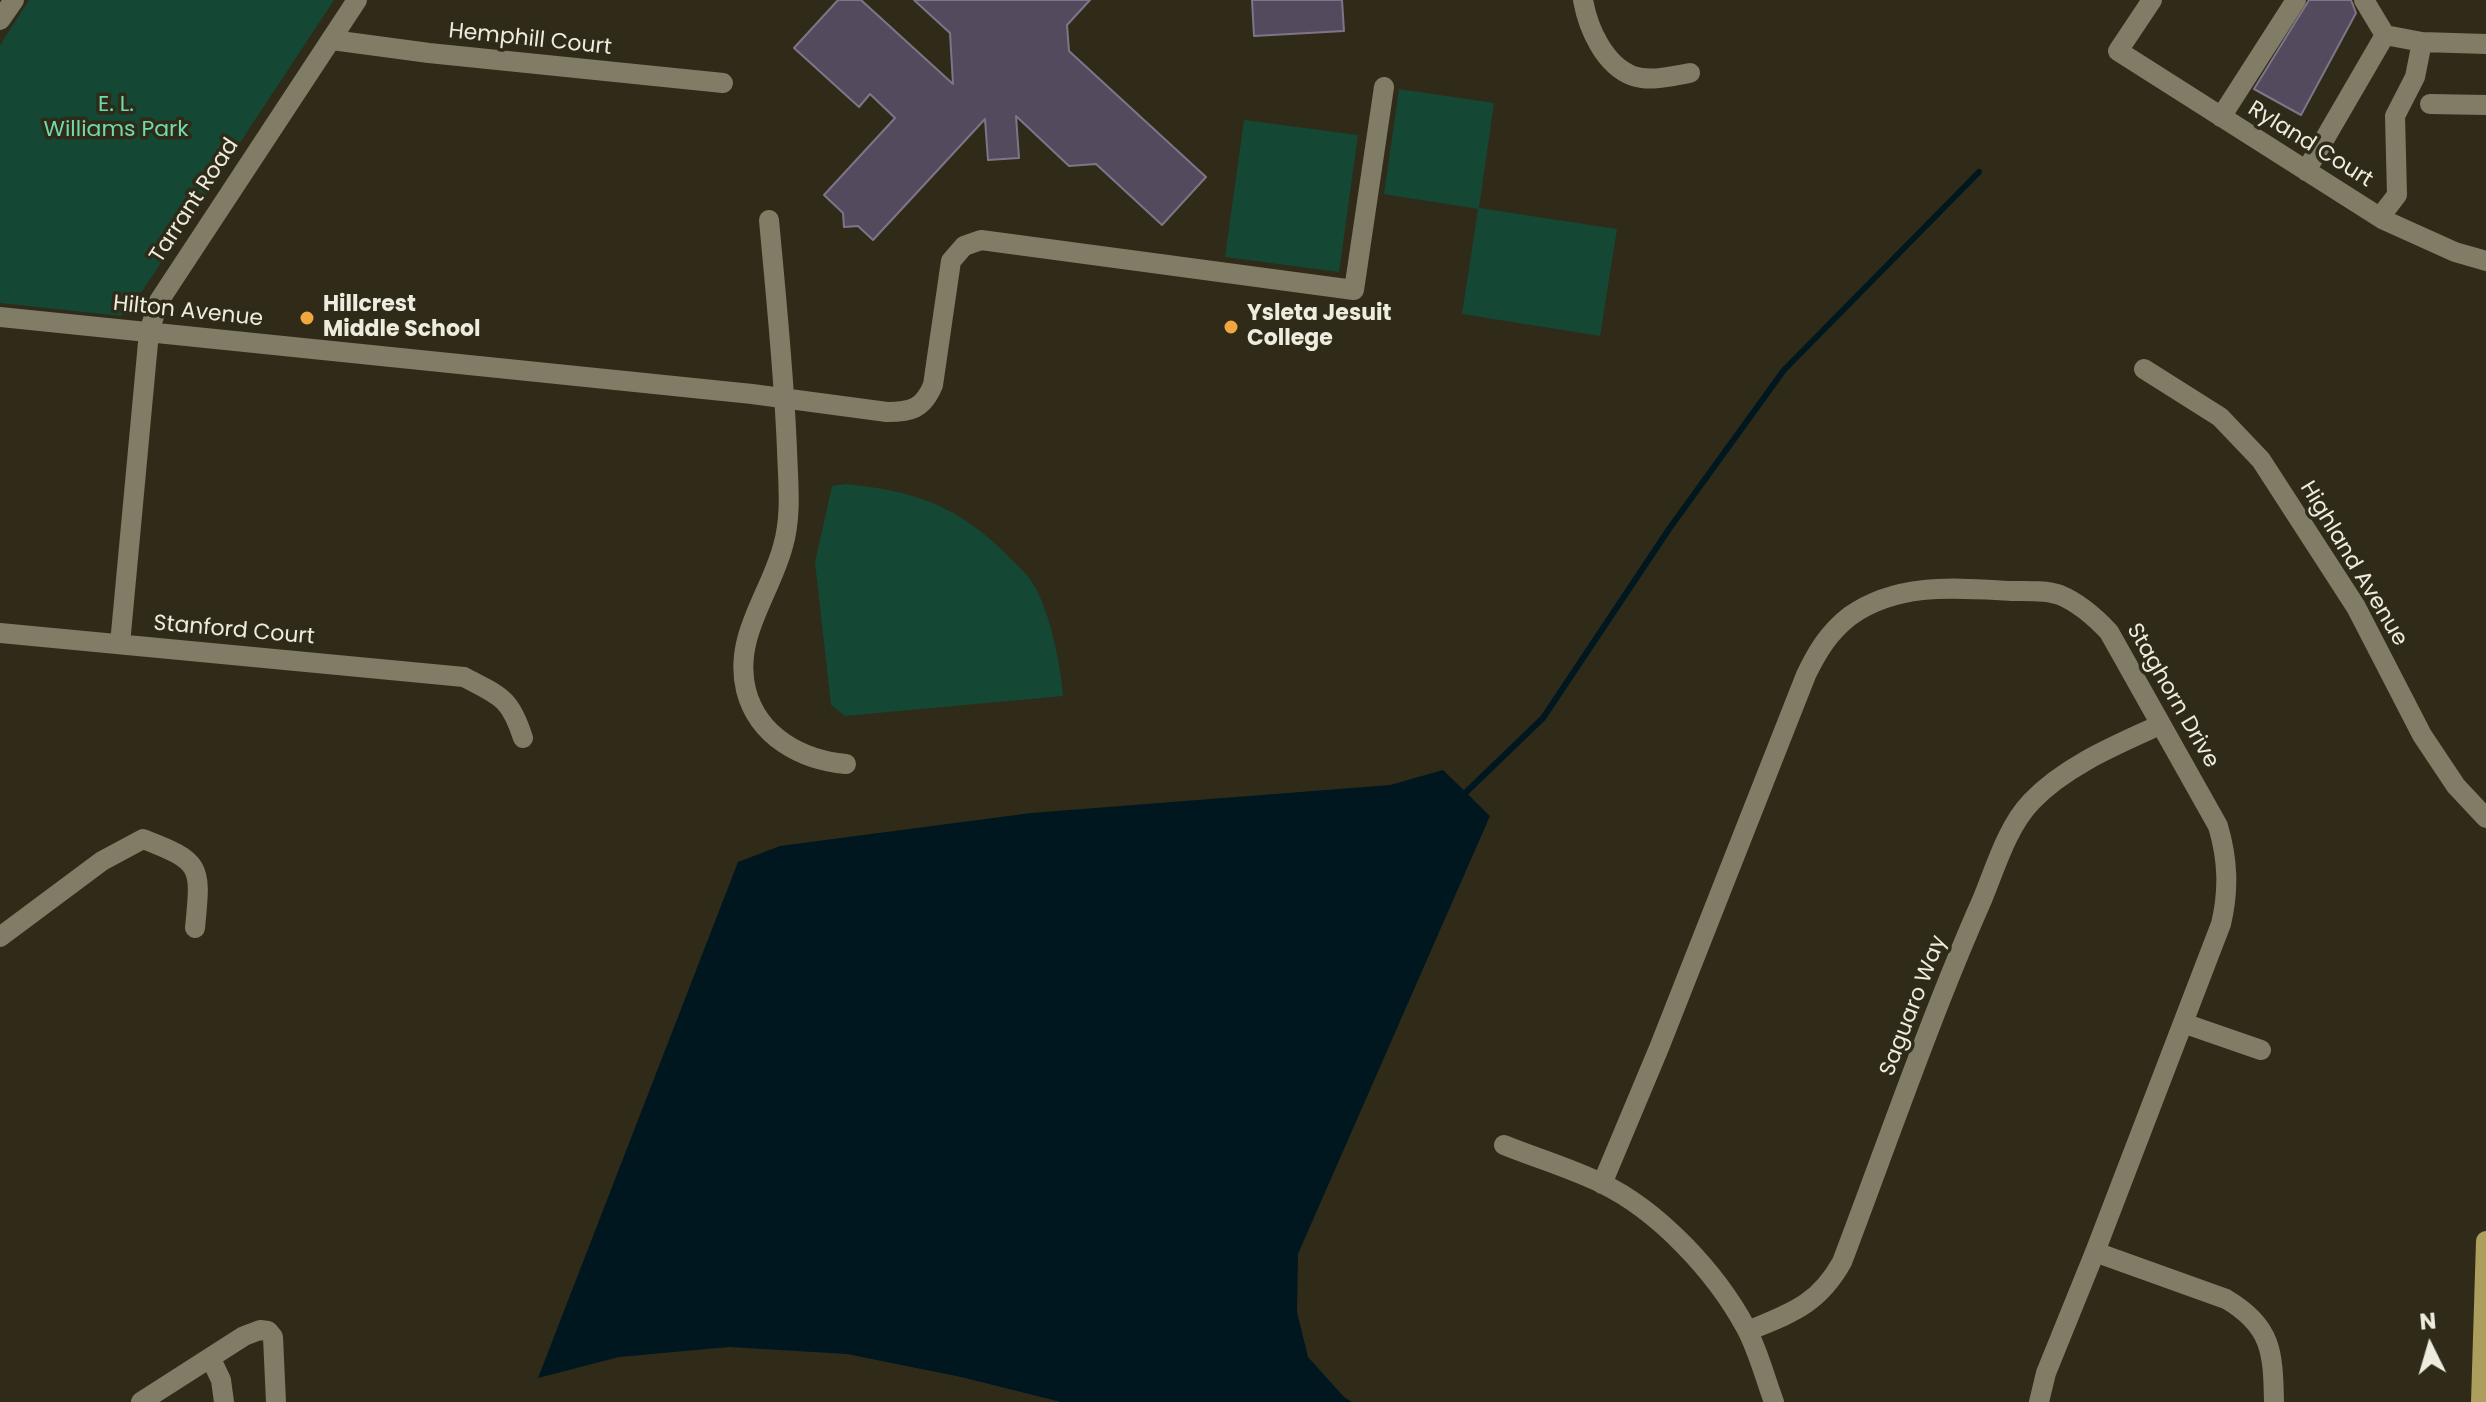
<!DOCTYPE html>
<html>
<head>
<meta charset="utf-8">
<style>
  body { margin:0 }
  #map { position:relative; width:2486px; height:1402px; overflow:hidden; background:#2f2b18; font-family:Poppins,sans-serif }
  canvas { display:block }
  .north { position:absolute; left:2390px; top:1306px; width:80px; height:80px; -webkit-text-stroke:6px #2f2b18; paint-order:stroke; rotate:355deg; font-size:22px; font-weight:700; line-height:32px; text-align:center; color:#eeecdf }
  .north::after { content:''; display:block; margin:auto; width:28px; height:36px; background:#eeecdf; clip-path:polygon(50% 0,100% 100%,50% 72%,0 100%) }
</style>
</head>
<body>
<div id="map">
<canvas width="2486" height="1402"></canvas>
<div class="north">N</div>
</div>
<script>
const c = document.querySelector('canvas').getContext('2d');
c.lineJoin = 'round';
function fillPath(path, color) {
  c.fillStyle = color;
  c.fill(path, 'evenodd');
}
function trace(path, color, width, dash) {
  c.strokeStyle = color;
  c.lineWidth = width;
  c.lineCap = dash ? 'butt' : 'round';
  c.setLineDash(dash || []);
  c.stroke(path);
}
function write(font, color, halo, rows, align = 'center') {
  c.font = font + ' Poppins,sans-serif';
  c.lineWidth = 7;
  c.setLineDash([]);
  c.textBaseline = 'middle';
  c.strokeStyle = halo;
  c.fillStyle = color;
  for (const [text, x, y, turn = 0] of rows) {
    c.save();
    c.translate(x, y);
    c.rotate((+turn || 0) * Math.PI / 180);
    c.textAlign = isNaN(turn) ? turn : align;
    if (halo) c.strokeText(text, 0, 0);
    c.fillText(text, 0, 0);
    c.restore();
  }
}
fillPath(new Path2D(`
  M29,0H334L143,290L121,316L0,303V45Z
  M1399,89L1494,103L1479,208L1617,229L1600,336L1462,314L1478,209L1384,194Z
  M1244,120L1358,135L1339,272L1225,257Z
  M846,484C916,491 959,506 1009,557C1016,564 1024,571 1030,579C1049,605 1061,665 1063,696L845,716L831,705L815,562L832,486Z`), '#144734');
fillPath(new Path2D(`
  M1443,770L1490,816L1298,1254L1297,1312L1308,1357L1344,1397L1352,1402H1061L961,1377L847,1354L729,1347L619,1357L538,1378L738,862L780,846L1031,813L1390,785Z`), '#00171f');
trace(new Path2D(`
  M1460,798L1543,718L1669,529L1784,370L1979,172`), '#00171f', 6);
const building = new Path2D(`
  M838,0H861L953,84L950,33L914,0H1090L1067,25L1069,51L1206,177L1162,225L1096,164L1069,166L1016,116L1019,158L988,160L985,119L873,240L858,226L844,227L843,213L824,195L895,118L870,94L859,107L794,48Z
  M1252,0H1342L1344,31L1254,36Z
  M2309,0H2351L2356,13L2301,115L2254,89Z`);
fillPath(building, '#544a5d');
trace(building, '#7f7488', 2);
trace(new Path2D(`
  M1583,0C1588,28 1604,65 1633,76C1651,82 1672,76 1690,73
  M2152,0L2118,51L2384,220L2455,252L2486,261
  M2364,0L2385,35
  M0,20L14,0
  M332,40L429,53L723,83
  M2430,104L2486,105
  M2221,117L2296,0
  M2306,171L2385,35L2422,42L2486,44
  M2380,217L2397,195L2395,116L2415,77L2422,42
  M769,220C776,297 784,373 787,450C788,482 792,515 783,546C770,595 733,637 746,690C758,737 802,760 846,764
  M0,317L752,394L887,412C911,412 923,409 933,385L951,261L964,246L981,240L1354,290L1384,87
  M2144,369L2220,417L2261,460L2356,607L2422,735L2456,786L2486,818
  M0,633L464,677C500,696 510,697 523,738
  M120,644L149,332L159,301L357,0
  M0,937L102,861L143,839C203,862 201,866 195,928
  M2183,1023L2261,1050
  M1504,1145C1536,1158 1570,1168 1601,1183C1658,1210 1716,1272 1746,1328C1758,1350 1765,1378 1774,1402
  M1602,1184L1659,1048L1806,675C1817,652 1829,632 1850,616C1898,582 1956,588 2011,591C2026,591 2046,590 2060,595C2079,603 2096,618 2109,632L2218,826C2228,860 2229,890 2221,924L2095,1252L2046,1373L2039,1402
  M2095,1252L2226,1299C2272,1326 2273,1352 2274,1402
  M1748,1331C1791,1313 1818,1305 1842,1262C1888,1141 1930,1018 1982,900C1995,869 2007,827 2031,802C2065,766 2116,745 2160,725
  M211,1359L221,1380L224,1402
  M141,1402L244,1336L260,1330L268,1331L273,1337L276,1402`), '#807c65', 20);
trace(new Path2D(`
  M2481,1402L2486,1241`), '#ac9e5d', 20);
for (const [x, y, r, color] of [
  [307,318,8,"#f1a63f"],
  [1231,327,8,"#f1a63f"]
]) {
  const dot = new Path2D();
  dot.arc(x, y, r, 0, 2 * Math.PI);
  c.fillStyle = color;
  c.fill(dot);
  trace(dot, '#2f2b18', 3);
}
write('22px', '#eeecdf', '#2f2b18', [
  ["Hemphill Court",530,40,6],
  ["Ryland Court",2310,145,32],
  ["Tarrant Road",195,201,-57],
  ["Hilton Avenue",188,312,6],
  ["Highland Avenue",2353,564,59],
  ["Stanford Court",234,631,5],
  ["Staghorn Drive",2172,696,60],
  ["Saguaro Way",1914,1006,-69]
]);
write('22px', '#6edbad', '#2f2b18', [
  ["E. L.",116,105],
  ["Williams Park",116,130]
]);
write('bold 22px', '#eeecdf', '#2f2b18', [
  ["Hillcrest",323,305],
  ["Middle School",323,330],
  ["Ysleta Jesuit",1247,314],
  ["College",1247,339]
], 'left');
</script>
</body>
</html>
